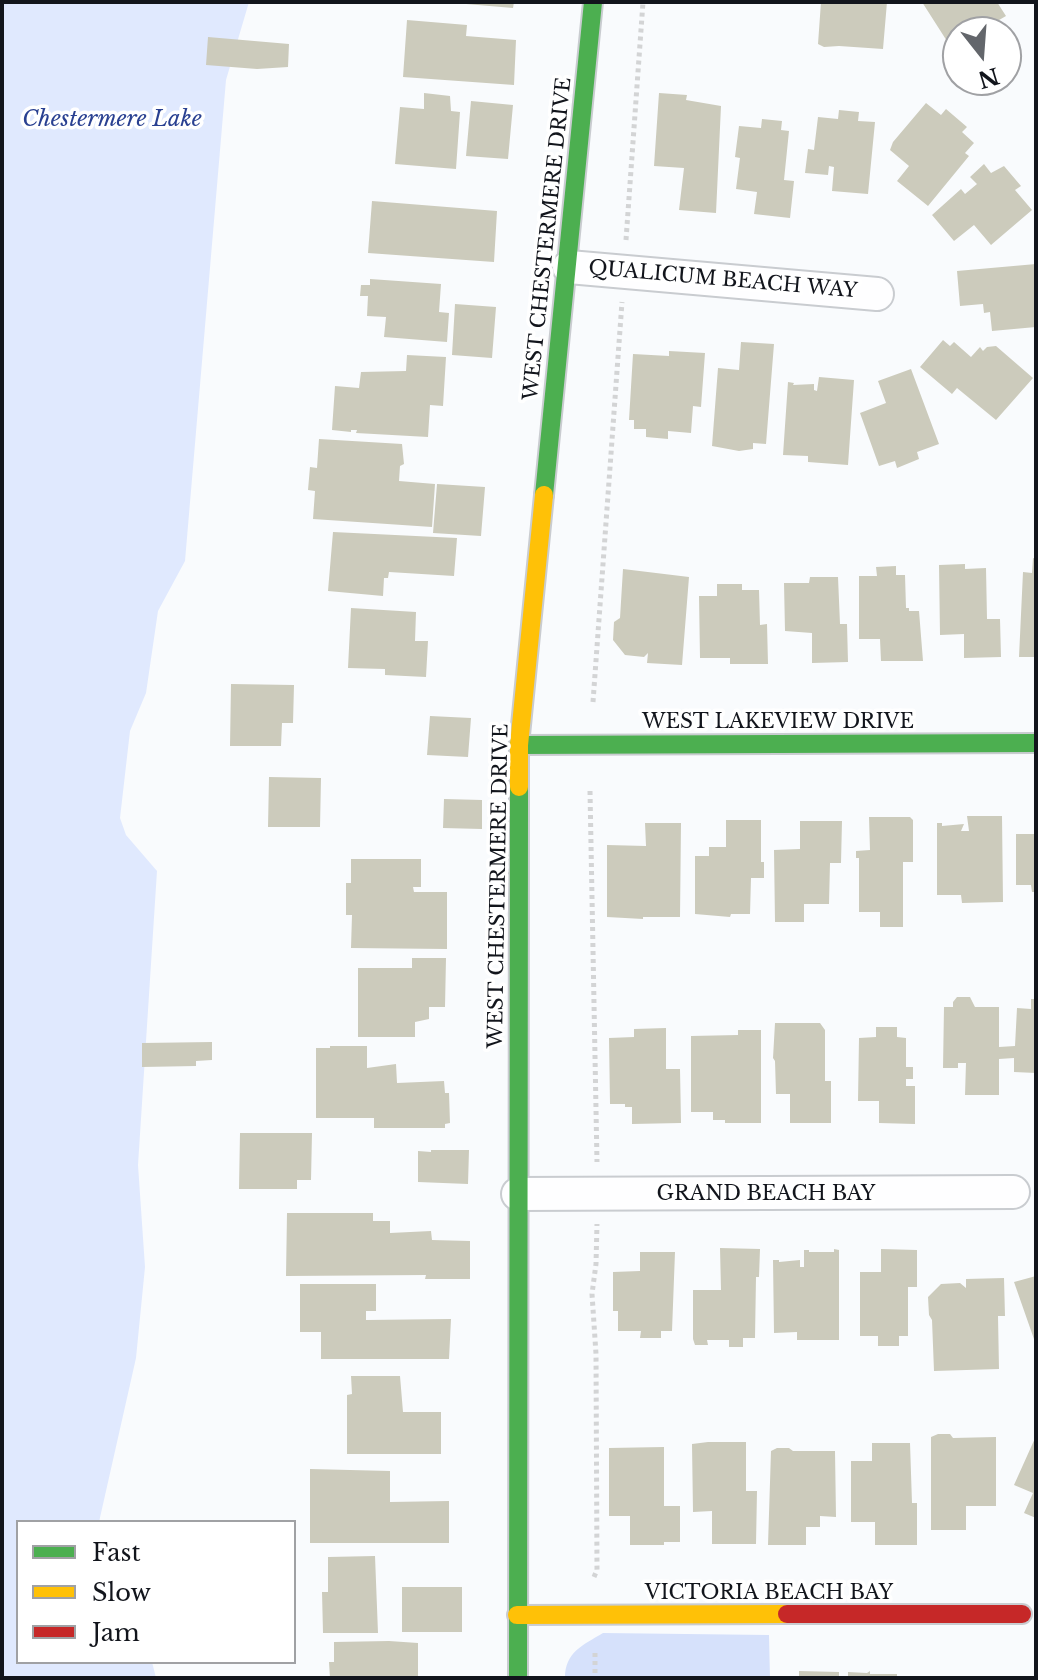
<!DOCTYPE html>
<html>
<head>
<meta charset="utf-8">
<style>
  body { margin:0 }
  #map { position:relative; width:1038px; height:1680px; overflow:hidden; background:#f9fbfd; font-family:"Libre Baskerville",serif }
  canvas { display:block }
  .frame { position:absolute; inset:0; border:4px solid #12151c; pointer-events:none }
  .legend { position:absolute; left:16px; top:1520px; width:280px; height:144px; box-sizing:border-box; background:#fff; border:2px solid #a0a1a4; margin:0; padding:10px 14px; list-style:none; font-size:24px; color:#12151c }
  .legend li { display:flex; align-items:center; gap:16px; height:40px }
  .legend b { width:40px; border:2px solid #a0a1a4 }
  .north { position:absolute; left:942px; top:16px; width:80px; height:80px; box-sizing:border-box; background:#fff; border:2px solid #a0a1a4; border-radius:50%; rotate:163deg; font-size:22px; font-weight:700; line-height:32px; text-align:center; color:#12151c }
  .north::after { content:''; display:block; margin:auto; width:28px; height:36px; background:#63666b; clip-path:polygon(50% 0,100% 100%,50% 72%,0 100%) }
</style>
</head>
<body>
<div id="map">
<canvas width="1038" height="1680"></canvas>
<div class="frame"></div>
<ul class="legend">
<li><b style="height:10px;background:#4caf50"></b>Fast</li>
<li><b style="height:10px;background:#ffc107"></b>Slow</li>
<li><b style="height:10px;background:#c62828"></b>Jam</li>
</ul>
<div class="north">N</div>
</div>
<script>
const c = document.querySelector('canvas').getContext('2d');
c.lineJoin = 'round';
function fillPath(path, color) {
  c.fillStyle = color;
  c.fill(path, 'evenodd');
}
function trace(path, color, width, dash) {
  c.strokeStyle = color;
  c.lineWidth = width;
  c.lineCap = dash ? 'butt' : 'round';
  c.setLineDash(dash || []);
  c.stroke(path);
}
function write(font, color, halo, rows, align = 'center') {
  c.font = font + ' "Libre Baskerville",serif';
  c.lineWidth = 7;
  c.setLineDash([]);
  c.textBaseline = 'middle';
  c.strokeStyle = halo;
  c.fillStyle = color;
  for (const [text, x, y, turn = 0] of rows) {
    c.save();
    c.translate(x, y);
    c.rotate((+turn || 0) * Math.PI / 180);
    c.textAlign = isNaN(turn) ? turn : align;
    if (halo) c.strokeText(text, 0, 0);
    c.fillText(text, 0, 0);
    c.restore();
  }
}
fillPath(new Path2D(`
  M603,1633L769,1635L770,1678H565C565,1652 583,1645 603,1633Z`), '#d6e1fb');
fillPath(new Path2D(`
  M2,2H249L226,80L185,561L158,611L146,693L130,731L120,818L126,835L157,871L138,1165L145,1267L136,1358L99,1522H18V1662H152L156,1678H2Z`), '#e0e9fe');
fillPath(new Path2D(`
  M466,2H514L513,8L466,4Z
  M821,2H887L883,49L839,46L824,47L818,44Z
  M922,2H997L1006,16L987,27L990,32H958V45L952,49Z
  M407,20L467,25L466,36L516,40L514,85L403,77Z
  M208,37L289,44L288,67L257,69L206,65Z
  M424,93L450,96L451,111L460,112L456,169L395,164L400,107L424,109Z
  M659,93L687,95L686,100L721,106L716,213L679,210L684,168L654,166Z
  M471,101L513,105L508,159L466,156Z
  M926,103L941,115L946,109L967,127L962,132L974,143L965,153L969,156L928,206L897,181L909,166L890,150L893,142Z
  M839,110L859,112L858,121L875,122L868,194L832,191L834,167L829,166L828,175L805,173L808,149L814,150L818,117L838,119Z
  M762,119L782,121L781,130L789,131L784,180L794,181L790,218L754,214L757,192L736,189L740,158L735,157L739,126L761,128Z
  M984,164L991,173L1004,166L1021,186L1015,190L1032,210L991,245L974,225L954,241L932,215L961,189L965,194L977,184L970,177Z
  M372,201L497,211L494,262L368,253Z
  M1036,264V327L992,331L990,312L984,313L983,304L960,306L957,271Z
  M370,279L441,284L439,312L449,313L447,342L384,337L386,317L367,316L368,296H360L361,285H370Z
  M455,304L496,307L492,358L452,355Z
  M943,340L950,346L954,342L971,357L980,347L983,351L987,347L996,346L1033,378L996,420L957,388L952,394L920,367Z
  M741,342L774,344L766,444L753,443V449L739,451L712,446L718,368L739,370Z
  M669,351L705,353L701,407L693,406L691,433L668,431V439L646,437V429H634V420H629L633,354L669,356Z
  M407,355L446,357L443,406L430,405L428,437L356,433L357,430H351V432L332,430L335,386L359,388L361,372L406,371Z
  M911,369L939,444L917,452L919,459L897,468L895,461L879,466L860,413L886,403L878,381Z
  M819,377L854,380L848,465L808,462V456L783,455L788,382L794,383L793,385L814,384V390L817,391Z
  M319,439L402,444L404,464L400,466L399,481L435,484L432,527L313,519L315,491L308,490L310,467L317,468Z
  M437,484L485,487L481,536L433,533Z
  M333,532L457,538L454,576L389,572L388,578H384L383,596L328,591Z
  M1033,558L1036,559V657H1019L1023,572L1032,573Z
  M965,564V569L986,568L987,619H1000L1001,657L964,658V634L940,635L939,565Z
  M896,566V575H905L906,608H909V611H919L923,661H881L880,639H859V576H877L876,567Z
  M623,569L689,577L682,665L647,663L648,653L644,657L625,655L613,640L614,622L620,618Z
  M810,577H838L840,624H847L848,662L812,663V633L785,631L784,583H809Z
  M717,584H742V590H759L760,625L767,624L768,664H730V658H700L699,596H717Z
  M351,608L416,612L415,641H428L426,677L385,675V669L348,668Z
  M231,684L294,685L293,723H282L281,746H230Z
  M430,716L471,718L468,757L427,755Z
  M269,777L321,778L320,827H268Z
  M444,799L482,800V829L443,828Z
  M967,816H1002L1003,902L962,903L961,895H937V823H942V826L964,824L961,831H969Z
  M869,817H910L913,820V862H903V927H880V912H859V858H856V851L870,850Z
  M726,820H761V862H764V878H751L750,914H731L730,917L695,914V856H709V847H726Z
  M800,821H842L841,863H830L829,904H804V922H775L774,850L800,849Z
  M645,823H681L680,917H643V919L607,917V845L646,846Z
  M1016,834H1036V892H1032L1031,885H1016Z
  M351,859H421V887H413L414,892H447V949L351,948L352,915H346V883H351Z
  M412,958H446L445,1007H429V1019L415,1022V1037H358V968H412Z
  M957,997H970L975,1007H999V1047L1015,1046L1017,1008L1031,1009V999H1036V1073L1014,1072V1058L999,1059V1095H965L966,1063H958V1068H943L944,1007H953V1002Z
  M775,1023H820L825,1030V1081H831V1123H790V1094H776L775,1061L773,1058Z
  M876,1027H897V1037L906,1038V1067H913V1079H906V1086H915V1124L879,1123V1101H858L859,1038L876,1037Z
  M666,1028V1069H680L681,1123L632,1124V1107H625V1104H610L609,1038L634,1037V1029Z
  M738,1030H761V1123H725V1120H713V1112H691V1036L738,1035Z
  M212,1042V1060L196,1061V1066L142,1067V1043Z
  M330,1046H367V1068L396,1064L397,1083L444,1081L445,1093H449L450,1123L445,1124V1128H374V1118H316V1048H330Z
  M240,1133H312L311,1180H297V1189H239Z
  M431,1150H469L468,1184L418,1182V1151L431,1152Z
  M287,1213H373V1221H390V1233L431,1231L432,1240L470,1241V1279H425L426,1275L286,1276Z
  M720,1248L760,1249L759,1277H756L755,1338H743V1347H729V1340H707L708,1345H695L693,1339V1290H721Z
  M834,1249L839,1250V1340H797V1332L774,1333L773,1260H779V1262L800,1260V1267H804V1250H809V1252H834Z
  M881,1249L917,1250V1287H908V1336H899V1346H878V1336H860V1272H881Z
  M640,1252H675L672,1331H661V1338H640L641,1331H618V1311H613V1272L640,1271Z
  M1036,1276V1341L1035,1342L1014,1282Z
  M1004,1278L1005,1316H998L999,1369L934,1371L932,1320L929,1315L928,1297L941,1284L960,1283L966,1288V1279Z
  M300,1284H376V1311H366V1320L451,1319L449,1359H321V1332H300Z
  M351,1376H400L403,1412H441V1454H347V1395L352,1394Z
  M938,1434H950L953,1438L996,1437V1506H966V1530H931V1437Z
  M1036,1436V1518L1024,1513L1033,1493L1014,1485Z
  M708,1442H746V1491H757L756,1544H712V1511L693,1512L692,1444Z
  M872,1443H910L912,1503H917V1545H875V1522H851V1461H872Z
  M664,1447V1506H680V1542H664V1545H630V1516H609V1448Z
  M777,1448H789L793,1451H835L836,1517L820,1516V1527H806V1545H768L771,1451Z
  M310,1469L390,1471V1502L449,1501V1543H310Z
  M375,1556L378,1633H323L322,1592H328V1557Z
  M402,1587H462V1632H402Z
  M389,1641L418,1643V1678H330L329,1662H334V1642Z
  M799,1671L839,1672V1678H799Z
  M870,1671V1674H897V1678H848V1672L867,1673Z`), '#cccbbc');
const street = new Path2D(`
  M569,267L877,294
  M518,1194L1013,1192`);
const fast = new Path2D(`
  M544,495L593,2
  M519,745L1036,743
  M518,1678L519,787`);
const slow = new Path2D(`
  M519,787V745L544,495
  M517,1615L787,1614`);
const jam = new Path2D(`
  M787,1614H1022`);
trace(street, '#c9ccd0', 36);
trace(fast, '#c9ccd0', 22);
trace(slow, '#c9ccd0', 22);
trace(jam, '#c9ccd0', 22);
trace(new Path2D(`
  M626,240L643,2
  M593,702L622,302
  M590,791L597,1162
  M594,1577L597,1570L596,1354L592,1294L596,1264L597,1224
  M595,1653V1678`), '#d3d4d5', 5, [4, 4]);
trace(street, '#fefeff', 32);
trace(fast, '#4caf50', 18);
trace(slow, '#ffc107', 18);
trace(jam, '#c62828', 18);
write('20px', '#12151c', '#fff', [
  ["WEST CHESTERMERE DRIVE",548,239,-84],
  ["QUALICUM BEACH WAY",723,280,5],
  ["WEST LAKEVIEW DRIVE",778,722],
  ["WEST CHESTERMERE DRIVE",499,886,-89],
  ["GRAND BEACH BAY",766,1194],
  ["VICTORIA BEACH BAY",769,1593]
]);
write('italic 22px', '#294091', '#fff', [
  ["Chestermere Lake",112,120]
]);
</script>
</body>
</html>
